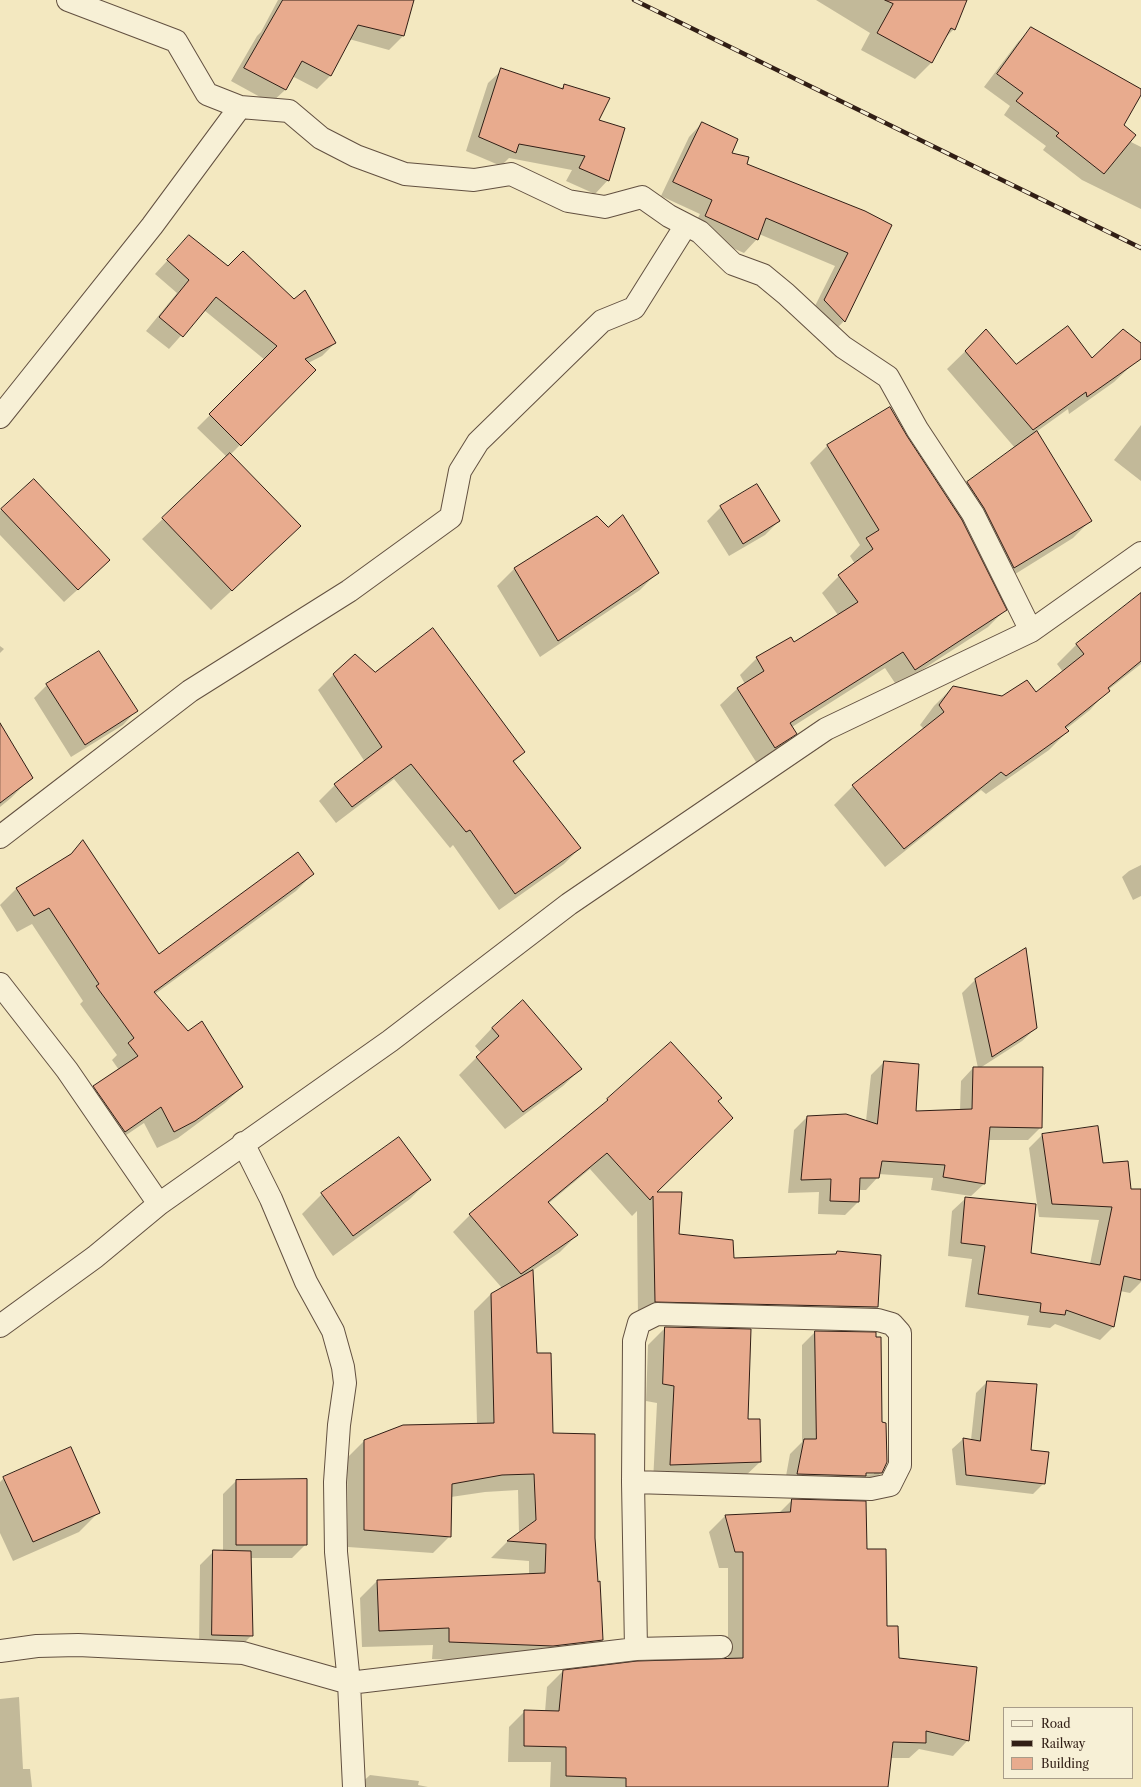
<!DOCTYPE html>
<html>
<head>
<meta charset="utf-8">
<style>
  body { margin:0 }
  #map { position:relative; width:1141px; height:1787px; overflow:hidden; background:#f3e8c0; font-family:"Libre Caslon Text",serif }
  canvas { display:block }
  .legend { position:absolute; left:1003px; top:1707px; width:130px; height:72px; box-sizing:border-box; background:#f7f0d6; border:1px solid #a89c89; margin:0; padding:5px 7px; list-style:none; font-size:12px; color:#311e15 }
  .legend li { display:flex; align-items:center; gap:8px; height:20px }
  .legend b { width:20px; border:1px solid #a89c89 }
</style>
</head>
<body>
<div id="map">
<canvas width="1141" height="1787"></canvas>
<ul class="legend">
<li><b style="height:5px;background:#f7f0d6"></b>Road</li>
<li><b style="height:5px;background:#311e15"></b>Railway</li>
<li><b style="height:11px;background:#e8ab8e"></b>Building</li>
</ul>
</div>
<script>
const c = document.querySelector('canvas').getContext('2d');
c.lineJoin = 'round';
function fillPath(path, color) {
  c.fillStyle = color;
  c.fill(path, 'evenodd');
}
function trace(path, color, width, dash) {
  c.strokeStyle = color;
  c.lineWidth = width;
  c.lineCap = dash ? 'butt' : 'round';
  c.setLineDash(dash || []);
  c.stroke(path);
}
fillPath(new Path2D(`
  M278,0H413L403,36L389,50L349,39L331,75L317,89L292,76L285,90L271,103L231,81L257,36L261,32Z
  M816,0H966L954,29L944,39L931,63L915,79L861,50L870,33Z
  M1032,28L1141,90L1123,125L1129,141L1141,147V209L1082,180L1043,150L1046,146L1004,115L1010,106L984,87L1018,42Z
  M502,70L560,89L565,85L598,121L608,180L595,194L566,181L572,170L509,158L501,166L466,151L488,83Z
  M702,123L731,153L746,164L891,226L844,321L831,334L811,314L835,266L759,234L757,239L744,253L692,230L700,214L661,196L689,137Z
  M189,237L228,268L335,343L322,356L308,363L315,370L231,454L280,545L211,610L142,539L227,457L197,428L265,360L204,310L169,349L146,331L177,293L155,274Z
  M986,331L1016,365L1092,359L1141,344V348L1133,364L1114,382L1069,414L1068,409L1036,432L1091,520L1073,538L996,586L966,526L963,522H962L1005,610L988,627L897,686L885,668L792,727L796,733L779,750L758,765L720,705L738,688L745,684L740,675L757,658L794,643L838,615L822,593L839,576L855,564L850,556L860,545L810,463L827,446L890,408L906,436L949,501L967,483L1015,448L947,369Z
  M1141,425V481L1114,460Z
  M34,480L96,573L64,602L0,535V511Z
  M757,485L779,521L765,535L729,556L707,521L721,507Z
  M597,517L658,572L640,590L540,657L497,586L514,569Z
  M1141,594V664L1108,690L1090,710L1066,729L1068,731L1049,750L986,794L981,790L885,867L834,805L853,786L924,729L920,725L934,706L953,687L1003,697L1036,693L1063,672L1057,664L1076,645Z
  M0,646L4,649L0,653Z
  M375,673L524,752L513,763L580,848L564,864L499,910L453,845L450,848L394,779L336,823L319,801L335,785L365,762L318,690L334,674Z
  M47,685L136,711L123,725L71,757L34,698Z
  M0,725L31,778L11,798L0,807Z
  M83,842L158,956L313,874L296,891L155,994L187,1032L242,1087L225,1103L178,1138L157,1148L144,1123L107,1148L77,1104L94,1087L119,1070L112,1060L117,1055L80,1004L83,1001L32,924L17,932L0,905L17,888L68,856Z
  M1141,865V896L1133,900L1122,877L1129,871Z
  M976,979L1036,1028L1022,1041L980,1068L1041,1127L1028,1140H988L984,1184L971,1196L931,1190L933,1178L879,1174L878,1177L866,1190H858V1202L845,1215L818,1214L819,1192L788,1193L794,1130L807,1117L866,1121L871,1075L884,1062L915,1112L960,1110L961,1081L973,1068H978L962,993Z
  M523,1002L581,1069L563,1086L505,1129L459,1075L481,1053L475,1046L492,1028Z
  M717,1102L655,1193L678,1235L733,1259L834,1255L837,1252L880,1256L877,1307L860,1324L638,1319L637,1211L632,1216L590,1169L549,1203L577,1235L560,1252L532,1271L536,1354L552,1434L594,1538L602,1640L585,1657L536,1663L432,1659L433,1645L362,1647L360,1598L377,1581L529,1575V1561L491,1558L507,1542L519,1533L518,1490L485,1492L451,1497L450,1536L433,1553L348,1547L347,1458L364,1441L477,1424L474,1311L491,1294L502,1288L453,1232L470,1215L598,1110Z
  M1043,1134L1102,1164L1130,1190H1141V1282L1130,1293L1120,1291L1113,1327L1100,1340L1055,1324L1050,1328L1027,1325L1029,1316L965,1307L972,1259L948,1256L952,1211L966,1198L1030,1254L1090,1264L1099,1220L1039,1217L1029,1148Z
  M429,1180L410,1199L333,1256L302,1214L322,1194Z
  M665,1328L747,1420L760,1462L742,1479L653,1482L657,1403L646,1401L648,1345Z
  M815,1332L881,1473L867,1486L784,1487L790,1454L802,1442V1345ZM874,1472V1474L861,1475V1473Z
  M987,1382L1030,1451L1044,1483L1033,1494L956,1485L952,1449L963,1439L971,1440L976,1393Z
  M4,1478L99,1512L79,1532L13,1561L0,1533V1482Z
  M236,1481L306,1544L292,1558H250L252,1635L238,1649L199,1648L200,1565L214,1551L223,1552V1494Z
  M792,1500L866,1550L886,1627L898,1659L968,1740L953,1756L919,1749L909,1758H890L887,1787H550L551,1762H508L509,1727L525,1711L545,1712L547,1687L563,1671L728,1659V1568H719L709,1532L725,1516L779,1513Z
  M19,1697L23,1769H30L32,1787H0V1699Z
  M370,1775L419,1781L418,1785L428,1787H357Z`), '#0003');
const building = new Path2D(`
  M283,0H414L404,36L358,25L331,76L302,61L286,90L244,68Z
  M885,0H967L955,30L951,28L932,63L877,33L893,4Z
  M1031,27L1141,89V95L1124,125L1136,135L1104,174L1056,136L1059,133L1016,101L1023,93L997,74Z
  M501,68L563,89L564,84L610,98L599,120L625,128L609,181L579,168L585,156L519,144L516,153L479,137Z
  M702,122L738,139L732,153L749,157L747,164L865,211L892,225L845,322L824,300L848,253L766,218L758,240L705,216L712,200L673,182Z
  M189,235L228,266L243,251L294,299L305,290L336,343L305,359L316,370L241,446L209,414L277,346L216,297L183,337L159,317L189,280L167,260Z
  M1068,326L1092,358L1123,329L1141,343V359L1087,397L1086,392L1033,430L965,351L986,329L1016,364Z
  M890,407L907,436L962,520L1007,610L915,670L903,652L790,723L797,734L775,748L737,688L764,671L756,657L791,637L794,642L858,602L838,575L873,549L866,538L879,530L827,445Z
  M1037,431L1092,521L1014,568L984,508L967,482Z
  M230,453L301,526L232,591L162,518Z
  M34,479L110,560L78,590L1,509Z
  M757,484L780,521L743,544L720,506Z
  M623,515L659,573L558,641L514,568L597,516L608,527Z
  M1141,593V661L1108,688L1110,691L1065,727L1069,731L1006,776L1001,772L904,849L852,785L944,712L939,705L953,686L1002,696L1027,680L1036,692L1084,654L1076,644Z
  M433,628L525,752L513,761L581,848L515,894L470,830L466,832L411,764L352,807L334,784L382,747L333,674L355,654L375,672Z
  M99,651L138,711L85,745L46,684Z
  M0,723L33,778L0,803Z
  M83,840L159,954L298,852L314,874L154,992L188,1031L202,1021L243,1087L195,1121L174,1132L161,1107L125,1132L93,1086L138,1056L128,1043L134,1038L96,986L99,984L49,908L34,916L16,888L71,854Z
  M1026,948L1037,1028L992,1057L975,979Z
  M523,1000L582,1069L523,1112L476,1057L499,1036L492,1028Z
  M671,1042L722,1098L718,1101L733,1118L657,1192H682L679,1234L733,1240L734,1258L836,1254L837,1251L881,1255L878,1307L655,1302L653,1196L650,1200L607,1153L548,1202L578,1235L521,1274L469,1214L608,1100L607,1099Z
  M884,1061L919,1064L916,1111L972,1109L973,1067H1043L1042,1128L990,1127L985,1184L943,1177L945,1165L882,1161L879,1178H860L859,1202L830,1201L831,1179L801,1180L807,1116L846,1114L877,1124Z
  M1098,1126L1103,1163L1128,1161L1131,1189H1141V1280L1124,1276L1114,1327L1066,1310L1065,1315L1040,1312L1041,1303L978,1294L985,1246L961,1243L965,1197L1036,1204L1031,1253L1100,1265L1112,1207L1052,1204L1042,1134Z
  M399,1137L431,1180L353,1236L321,1193Z
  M533,1270L537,1353H551L553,1433L595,1434V1538L598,1582L600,1581L603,1640L553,1646L449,1642V1628L379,1631L377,1580L545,1573L546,1544L507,1541L536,1520L534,1474L502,1475L452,1484L451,1537L364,1530V1440L403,1425L494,1423L491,1294Z
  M665,1327L751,1329L748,1419H760L761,1462L670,1465L674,1386L663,1384Z
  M815,1331L876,1332V1337H881L882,1422L886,1423L887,1462L882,1473H866V1476L797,1474L804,1439H816Z
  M987,1381L1037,1384L1031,1450L1049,1452L1045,1484L966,1475L963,1438L980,1441Z
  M71,1447L100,1513L33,1542L3,1477Z
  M307,1479V1545H236V1480Z
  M792,1499L866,1501L867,1549H886L887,1626H898L899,1658L977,1667L969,1741L926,1731V1743L893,1742L888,1787H626V1778L566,1776V1747L524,1746V1710L559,1711L563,1670L637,1661L743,1658V1552H735L725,1515L790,1512Z
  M213,1550L251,1551L253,1636L212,1635Z`);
fillPath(building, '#e8ab8e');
trace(building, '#311e15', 1);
const minor = new Path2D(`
  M68,0L176,41L207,94L240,107L289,111L321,138L356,156L405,174L474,180L511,174L568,201L605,207L642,197L669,216L700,232L733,264L763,275L786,294L843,347L888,377L917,429L973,514L1031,631
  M0,417L152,226L240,107
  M0,837L190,691L349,591L451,517L460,471L478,442L602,321L634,308L686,225
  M0,984L67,1070L159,1204
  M243,1143L271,1199L306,1282L333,1331L343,1367L345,1383L339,1425L335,1482L336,1552L349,1683L354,1787
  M0,1326L95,1257L159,1204L390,1041L569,904L826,729L1031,631L1141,553
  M633,1482L871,1489L890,1485L900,1465V1333L892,1324L878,1320L657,1314L639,1323L634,1341L633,1482L636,1649
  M0,1651L37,1646L78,1645L243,1653L349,1683L636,1649L721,1647`);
trace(minor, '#625040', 24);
trace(minor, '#f7f0d6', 22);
const rail = new Path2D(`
  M634,0L1141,248`);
trace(rail, '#311e15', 4.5);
trace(rail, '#f7f0d6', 3, [9]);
</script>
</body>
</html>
